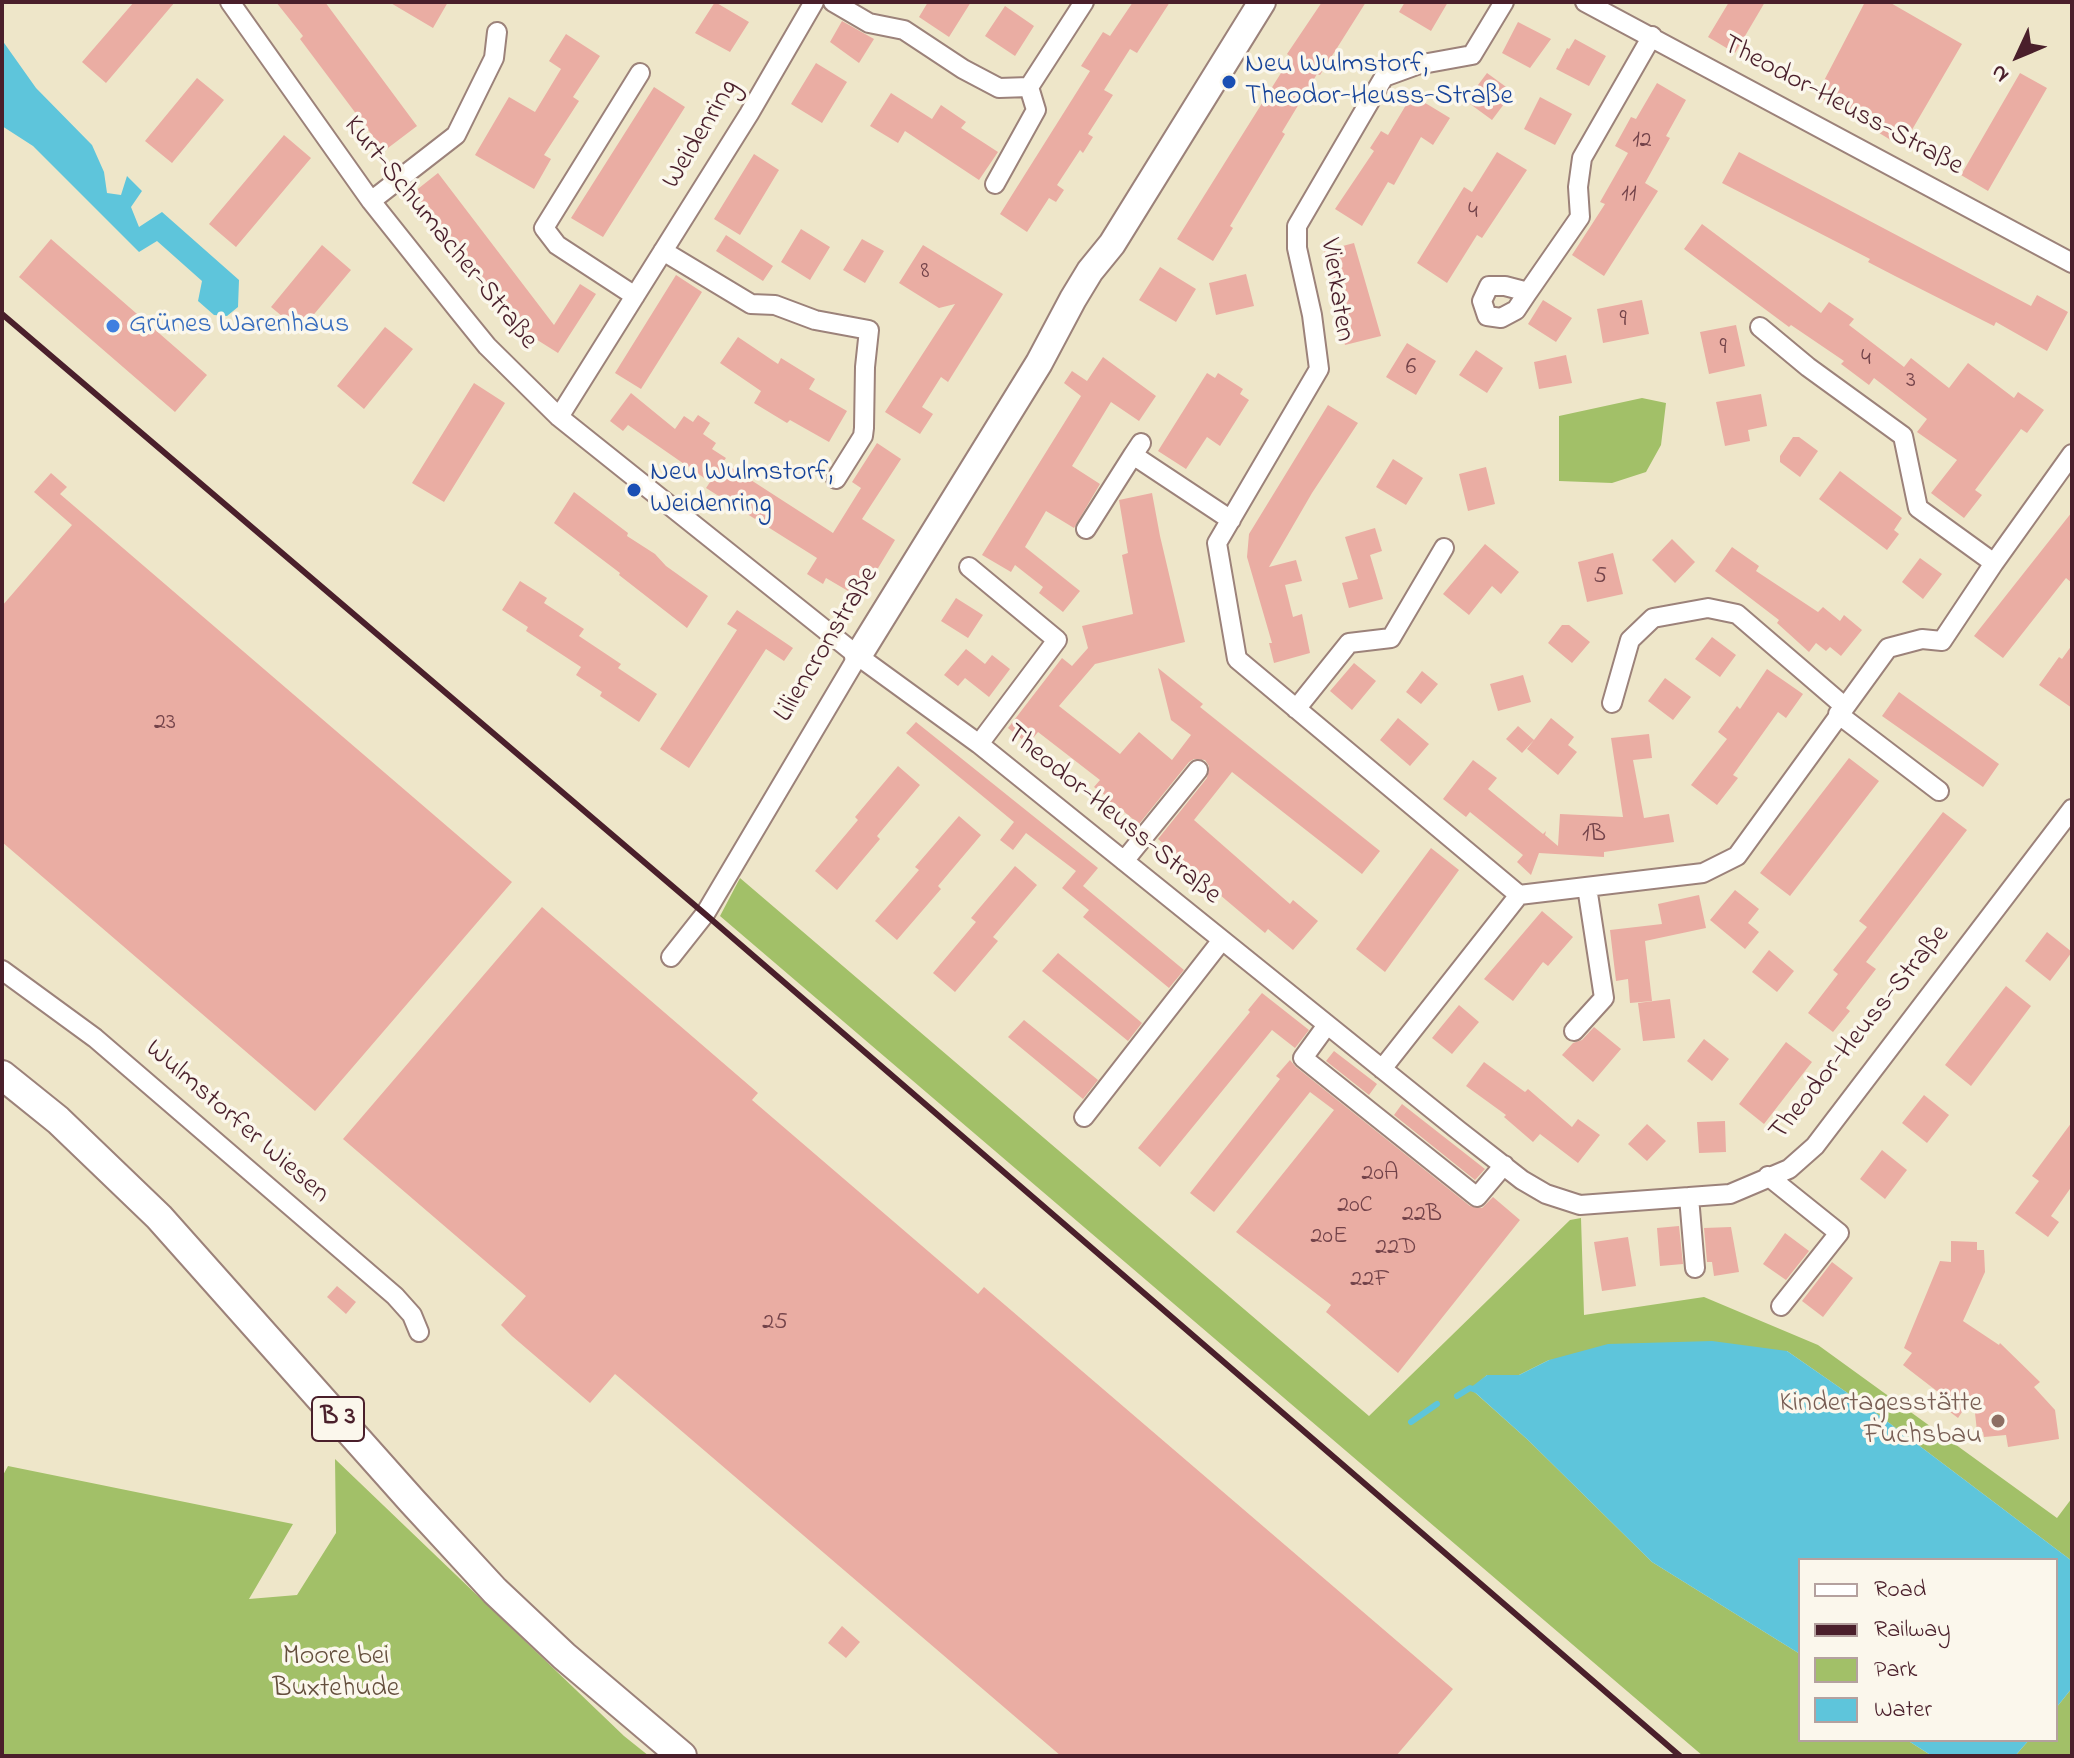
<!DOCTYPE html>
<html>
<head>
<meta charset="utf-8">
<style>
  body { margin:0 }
  #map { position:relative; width:2074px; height:1758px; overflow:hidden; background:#eee6c9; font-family:"Indie Flower",sans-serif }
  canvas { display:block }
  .frame { position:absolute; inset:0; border:4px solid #4a1f2b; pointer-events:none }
  .legend { position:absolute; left:1798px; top:1558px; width:260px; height:184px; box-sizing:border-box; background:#fbf7ec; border:2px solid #b4a19f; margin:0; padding:10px 14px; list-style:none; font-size:24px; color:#4a1f2b }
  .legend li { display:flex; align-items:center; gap:16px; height:40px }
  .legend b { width:40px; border:2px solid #b4a19f }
  .north { position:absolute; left:1978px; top:16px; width:80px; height:80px; -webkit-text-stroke:6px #fbf7ec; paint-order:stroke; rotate:226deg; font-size:22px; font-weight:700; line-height:32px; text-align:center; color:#4a1f2b }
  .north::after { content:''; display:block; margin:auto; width:28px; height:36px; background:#4a1f2b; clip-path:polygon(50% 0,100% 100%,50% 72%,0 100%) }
</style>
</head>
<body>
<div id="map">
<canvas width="2074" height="1758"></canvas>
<div class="frame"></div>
<ul class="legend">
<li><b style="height:10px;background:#fff"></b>Road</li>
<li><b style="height:10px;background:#4a1f2b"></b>Railway</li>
<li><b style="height:22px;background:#a2c068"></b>Park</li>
<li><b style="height:22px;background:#5ec5db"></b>Water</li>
</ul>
<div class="north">N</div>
</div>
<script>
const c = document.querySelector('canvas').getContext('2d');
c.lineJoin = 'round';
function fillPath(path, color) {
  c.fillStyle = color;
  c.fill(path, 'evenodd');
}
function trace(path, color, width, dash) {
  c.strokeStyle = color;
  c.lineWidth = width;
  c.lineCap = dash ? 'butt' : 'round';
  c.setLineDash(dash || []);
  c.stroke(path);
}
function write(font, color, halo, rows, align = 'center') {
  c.font = font + ' "Indie Flower",sans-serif';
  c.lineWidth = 7;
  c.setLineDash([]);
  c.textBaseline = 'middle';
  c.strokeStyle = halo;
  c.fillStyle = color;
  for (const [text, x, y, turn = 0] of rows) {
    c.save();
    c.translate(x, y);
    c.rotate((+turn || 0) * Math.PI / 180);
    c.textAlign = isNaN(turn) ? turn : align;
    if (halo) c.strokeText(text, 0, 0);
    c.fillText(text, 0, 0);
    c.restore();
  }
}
fillPath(new Path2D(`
  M1642,398L1666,403L1661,445L1646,472L1612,483L1559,481V416Z
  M740,878L1369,1416L1570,1220L1581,1218L1584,1315L1704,1297L1818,1345L2057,1518L2072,1498V1561L1872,1410L1787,1351L1549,1360L1519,1375H1487L1471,1389L1528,1440L1652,1562L1800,1654V1740H1907L1932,1756H1703L720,916Z
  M335,1459L624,1736L649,1756H2V1477L8,1466L293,1524L249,1599L297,1595L336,1533Z
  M2072,1688V1756H2015L2029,1740H2056V1708Z`), '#a2c068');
fillPath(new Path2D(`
  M2,40L36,88L92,145L104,172L107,193L121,195L127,176L142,191L131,207L139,227L162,212L239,280L238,307L227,316L214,315L198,301L202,281L157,241L139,252L33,146L2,126Z
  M1712,1341L1787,1351L1872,1410L2072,1561V1688L2056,1708V1560H1800V1654L1652,1562L1528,1440L1470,1388L1487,1375H1519L1549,1360L1608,1344Z
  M1907,1740H2029L2015,1756H1932Z`), '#5ec5db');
trace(new Path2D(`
  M1457,1396L1470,1388L1476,1390
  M1411,1422L1437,1404`), '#5ec5db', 6);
fillPath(new Path2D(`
  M134,2H175L106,83L82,62Z
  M276,2H325L417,126L384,151L300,39L303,36Z
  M389,2H448L433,28Z
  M715,2L749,22L730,52L695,33Z
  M928,2H971L949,37L919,17Z
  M1133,2H1170L1137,53L1130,49L1104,90L1113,95L1088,134L1093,137L1083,153L1080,150L1057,185L1064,190L1056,202L1049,198L1027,232L1000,214L1090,71L1081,66L1103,32L1110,36Z
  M1322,2H1366L1320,75L1317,74L1282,132L1285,134L1230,226L1233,228L1213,261L1177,239L1291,57L1287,54Z
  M1405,2H1448L1431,31L1399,12Z
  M1729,2H1765L1735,53L1708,37Z
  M1865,2H1889L1962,44L1902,147L1876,131L1877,129L1816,96Z
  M1005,6L1034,26L1015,56L985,36Z
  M842,21L874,39L859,63L830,42Z
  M1518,22L1551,39L1530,68L1502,53Z
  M566,34L600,56L573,97L579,101L544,155L551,159L534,189L475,155L509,97L535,112L561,69L549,61Z
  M1575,39L1606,56L1589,86L1556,69L1567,48L1569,49Z
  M816,63L847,82L822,123L791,104Z
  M1487,73L1513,92L1492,120L1466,101Z
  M2020,73L2047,88L1988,191L1961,175Z
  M197,78L224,100L172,163L145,141Z
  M1657,83L1686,100L1666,136L1670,138L1645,183L1658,191L1604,276L1572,255L1605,204L1600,202L1628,153L1615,146L1631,117L1636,119Z
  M654,87L685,107L603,237L571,218Z
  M891,93L932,119L941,105L966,122L961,128L998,152L979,180L905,131L898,143L870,126Z
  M1412,95L1450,118L1433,145L1421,137L1394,185L1388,182L1362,226L1335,209L1374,151L1370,148L1381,131L1388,135Z
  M1540,97L1572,114L1555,145L1524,129Z
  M284,135L311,158L236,247L209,224Z
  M1497,152L1527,170L1482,238L1477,235L1447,283L1417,263L1464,187L1472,192Z
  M1739,152L2031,306L2037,295L2068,312L2047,351L1996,322L1994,326L1895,276L1868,262L1870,259L1722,183Z
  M754,154L779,170L740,235L714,219Z
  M438,173L554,325L580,284L596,294L558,353L523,331L521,333L414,192Z
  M1702,224L1821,313L1829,302L1854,319L1849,325L1904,367L1911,358L1949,388L1968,363L2014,398L2018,392L2044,410L2027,433L2021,429L1975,490L1982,495L1964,518L1931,493L1957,460L1917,432L1927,419L1874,378L1869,385L1841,364L1844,361L1791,325L1789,327L1684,249Z
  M801,229L830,247L810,280L781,262Z
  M726,235L773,266L763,281L716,251Z
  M51,239L207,375L175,412L19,277Z
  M862,239L884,251L865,283L843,270Z
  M1354,243L1381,336L1345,345L1336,311L1340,310L1324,251Z
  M322,245L351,270L300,331L271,307Z
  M923,245L1003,294L948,382L941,377L922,407L933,414L920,434L885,412L955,304L939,308L899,283Z
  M1160,267L1196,289L1176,322L1139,300Z
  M1246,274L1254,306L1216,315L1209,283Z
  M676,275L702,292L641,389L615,373Z
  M1543,300L1572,318L1556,342L1528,324Z
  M1642,300L1649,334L1603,343L1597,309Z
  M1736,325L1745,366L1709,374L1700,332Z
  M385,327L413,349L364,409L337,386Z
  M738,337L778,364L781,358L815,379L809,389L847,411L829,442L790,420L787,423L754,403L761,391L720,363Z
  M1407,343L1436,361L1416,395L1386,377Z
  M1476,350L1503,368L1487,393L1459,375Z
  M1566,355L1572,383L1539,389L1534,362Z
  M1103,357L1156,396L1139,421L1111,402L1072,466L1100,484L1074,528L1046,511L1025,547L1080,591L1063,612L1039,593L1043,587L1015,565L1011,572L982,555L1081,396L1064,383L1072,371L1087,381Z
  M1207,373L1215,378L1218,373L1243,389L1240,394L1249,400L1220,446L1207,437L1186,469L1158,451Z
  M474,383L505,403L444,502L412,483Z
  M631,393L675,429L684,416L693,422L698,415L710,423L703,434L716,443L712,449L726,458L723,462L833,533L861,488L852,482L877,443L901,459L862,519L895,540L860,598L826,578L823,584L807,574L817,558L706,488L710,482L628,425L623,431L610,421Z
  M1761,394L1767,426L1748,430L1750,441L1725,446L1716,402Z
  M1328,405L1358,423L1312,493L1269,567L1296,560L1302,581L1285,585L1293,617L1302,614L1310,653L1274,663L1269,643H1272L1247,557L1249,534Z
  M1793,437H1799L1818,451L1800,477L1780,462V456Z
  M1393,459L1423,478L1406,505L1376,487Z
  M1486,467L1495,504L1468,511L1459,474Z
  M1840,471L1902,518L1894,530L1899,534L1887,550L1819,499Z
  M51,473L67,487L60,494L512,882L315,1111L2,842V606L72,525L34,492Z
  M574,492L628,533L627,536L655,554L666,566L708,596L687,628L619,575L620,573L554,523Z
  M1152,493L1160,536L1185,642L1095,664L1059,706L1120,754L1139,732L1172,760L1191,735L1171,720L1158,668L1203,704L1200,707L1380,851L1362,874L1232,772L1194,820L1290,904L1293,900L1318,921L1293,950L1268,929L1265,933L1200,878L1202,876L1158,839L1207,778L1209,766L1205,760L1194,759L1189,762L1139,824L1117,806L1111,813L1100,804L1106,796L1094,787L1100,780L1038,732L1028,744L1008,728L1062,658L1072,666L1088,648L1082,626L1133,614L1122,555L1128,553L1119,500Z
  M2072,512V583L2066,578L2003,658L1974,636Z
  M1375,528L1382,551L1370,555L1383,599L1349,608L1342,583L1358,579L1345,537Z
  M1672,539L1695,562L1675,583L1652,560Z
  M1485,544L1519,572L1501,594L1492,586L1469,615L1443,594Z
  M1732,547L1759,566L1756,571L1818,612L1823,607L1840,621L1844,615L1862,630L1841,656L1830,647L1826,651L1816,643L1809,652L1777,623L1779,620L1715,571Z
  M1613,553L1623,594L1587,602L1578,562Z
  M1920,558L1942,574L1923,599L1902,582Z
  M520,581L547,598L544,603L584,629L579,636L621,664L618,668L657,694L639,722L600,696L602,692L576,675L581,667L526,631L528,627L502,610Z
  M956,598L983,615L968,638L941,621Z
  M737,610L793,648L784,661L766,649L689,768L660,749L737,630L727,624Z
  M1562,625H1569L1590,642L1572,663L1548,643Z
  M1712,637L1736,655L1720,677L1695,659Z
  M2072,645V708L2039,685L2059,657L2062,659Z
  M966,649L985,664L992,655L1010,669L989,697L965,678L958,686L944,675Z
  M1354,663L1376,681L1352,710L1330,691Z
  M1767,669L1803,694L1786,718L1778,712L1733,775L1738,778L1717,805L1691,785L1727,739L1718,732L1737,706L1740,709Z
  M1422,671L1438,684L1421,704L1406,692Z
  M1523,675L1531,702L1498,711L1490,684Z
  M1665,678L1691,697L1673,720L1648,701Z
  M1899,692L1999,764L1983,787L1882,716Z
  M1398,718L1429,744L1410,766L1380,740Z
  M1551,718L1574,737L1568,745L1577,752L1558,775L1527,749Z
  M916,722L1098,868L1083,886L1184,970L1169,988L1083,917L1089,910L1062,888L1076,871L1026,833L1013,850L1000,840L1014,822L906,733Z
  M1518,726L1534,740L1522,753L1506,739Z
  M1649,734L1652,758L1633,760L1644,818L1669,814L1674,842L1604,852V857L1539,853L1531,875L1517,862L1523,855L1470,812L1466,817L1443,799L1473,760L1497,778L1488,789L1543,834L1546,831L1545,835L1558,846L1560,814L1623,817L1611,738Z
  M1849,758L1879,781L1790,896L1760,873Z
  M898,766L920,785L877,836L880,839L837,890L815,871L858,820L855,817Z
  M1943,812L1967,830L1866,962L1876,969L1846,1008L1850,1011L1833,1032L1808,1013L1838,974L1833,970L1867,927L1859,921Z
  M959,816L981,835L938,886L941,889L897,940L875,921L919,870L915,867Z
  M1431,848L1459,870L1385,972L1356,949Z
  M1015,866L1037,885L993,937L998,941L955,992L933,973L976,922L971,918Z
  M1735,890L1759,909L1748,923L1759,932L1745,949L1710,920Z
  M1699,895L1706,928L1645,941L1652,1001L1630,1003L1628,979L1616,981L1610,930L1662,924L1658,904Z
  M542,907L758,1093L752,1100L978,1294L984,1287L1453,1689L1396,1756H1061L615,1374L590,1403L512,1336L501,1325L526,1296L343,1139Z
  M1542,911L1573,937L1548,966L1543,962L1513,1001L1484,979Z
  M2047,932L2072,952L2050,981L2025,961Z
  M1769,950L1794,971L1777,992L1752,972Z
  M1058,953L1142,1023L1128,1041L1042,971Z
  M2006,986L2031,1006L1971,1086L1945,1065Z
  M1262,993L1309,1030L1295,1048L1272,1030L1160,1167L1138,1148L1250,1012L1248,1010Z
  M1670,999L1675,1038L1643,1041L1638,1003Z
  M1459,1005L1479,1022L1452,1054L1432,1038Z
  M1024,1020L1098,1080L1083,1099L1008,1037Z
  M1594,1027L1621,1049L1593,1082L1562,1055L1573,1043L1582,1040Z
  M1704,1039L1729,1059L1712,1081L1687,1061Z
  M1786,1042L1812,1062L1764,1124L1739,1104Z
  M1334,1051L1377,1084L1369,1095L1326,1061Z
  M1290,1060L1296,1067L1470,1206L1482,1208L1493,1197L1520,1220L1398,1373L1326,1312L1331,1305L1236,1232L1334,1110L1310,1092L1214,1212L1190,1193L1280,1079L1276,1076Z
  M1484,1062L1525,1092L1528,1089L1572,1127L1578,1119L1600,1135L1578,1163L1540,1134L1533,1142L1504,1117L1506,1115L1466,1086Z
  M1924,1095L1949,1115L1927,1143L1902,1123Z
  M1402,1104L1485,1169L1475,1180L1394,1115Z
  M1725,1121L1726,1152L1699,1153L1697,1122Z
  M2072,1122V1186L2051,1216L2059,1222L2048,1237L2015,1213L2039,1181L2032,1176Z
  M1647,1124L1666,1141L1647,1161L1628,1144Z
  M1882,1150L1907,1170L1885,1199L1860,1179Z
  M1679,1226L1683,1264L1660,1266L1657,1228Z
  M1731,1227L1739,1272L1714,1276L1712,1262H1707L1704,1228Z
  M1785,1233L1809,1251L1786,1280L1763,1264Z
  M1628,1237L1636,1286L1602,1291L1594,1242Z
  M1951,1241L1977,1242V1250H1984L1985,1272L1963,1321L1999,1345L2000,1343L2040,1382L2034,1387L2055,1410L2059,1439L2008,1447L2006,1435L1984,1437L1983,1432L1977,1431L1973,1395L1958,1418L1937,1402L1942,1395L1903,1365L1912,1353L1904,1348L1940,1261L1951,1262Z
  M1832,1262L1853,1278L1823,1317L1802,1301Z
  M337,1286L356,1302L346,1314L327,1297Z
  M842,1626L860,1642L846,1658L828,1643Z`), '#eaada3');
const street = new Path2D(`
  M230,2L371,201L457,309L487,346L559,417L858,656L979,744L1458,1130L1522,1180L1546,1194L1580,1205L1730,1194L1789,1169L1815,1146L1834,1121L2072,809
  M833,2L869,23L904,30L963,69L999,88L1029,87L1084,2
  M1504,2L1472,55L1417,65L1384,77L1297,226V248L1312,315L1319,369L1217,543L1237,659L1519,895
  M1585,2L2072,263
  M995,184L1036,110L1029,87
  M371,201L456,135L494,58L497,32
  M663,251L751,304L775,305L815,320L869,330L865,367L864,428L863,436L836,479
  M1528,292L1516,310L1501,318L1487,316L1482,301L1489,286H1505L1528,292L1580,217L1578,187L1582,158L1652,36
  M635,296L557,245L544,228L640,73
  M1760,327L1808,367L1903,436L1918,508L1994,563
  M559,417L749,114L814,2
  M1141,443L1133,455L1231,520
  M1086,529L1133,455
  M969,567L1057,640L979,744
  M1612,703L1630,640L1653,618L1708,608L1737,614L1844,706
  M1296,709L1349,643L1391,638L1444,548
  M1838,714L1939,791
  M1124,861L1198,770
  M671,957L705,914L858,656
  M2,970L95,1038L395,1296L412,1315L419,1332
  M1327,1025L1303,1058L1477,1197L1504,1165
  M1574,1031L1604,998L1587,887
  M1382,1069L1519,895L1703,873L1737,856L1888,648L1922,639L1942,641L1994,563L2072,454
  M1084,1117L1222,940
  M1768,1176L1839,1233L1781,1306
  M1689,1197L1695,1268`);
const secondary = new Path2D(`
  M858,656L1039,363L1073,299L1090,271L1112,244L1262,2`);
const primary = new Path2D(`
  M2,1075L58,1120L159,1217L412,1501L495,1591L564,1656L682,1756`);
trace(street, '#9c827a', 22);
trace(secondary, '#9c827a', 30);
trace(primary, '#9c827a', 32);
trace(street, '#fff', 18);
trace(secondary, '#fff', 26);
trace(primary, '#fff', 28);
trace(new Path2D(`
  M2,314L705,914L1680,1756`), '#4a1f2b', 6);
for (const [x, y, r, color] of [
  [1229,82,8,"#1a4fb4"],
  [113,326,8,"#3f7fe0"],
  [634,490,8,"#1a4fb4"],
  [1998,1421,8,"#8d6e63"]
]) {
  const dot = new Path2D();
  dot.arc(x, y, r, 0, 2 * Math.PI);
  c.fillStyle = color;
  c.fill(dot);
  trace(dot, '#fbf7ec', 3);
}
write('24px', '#724249', null, [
  ["12",1642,142],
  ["11",1629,196],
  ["4",1473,213],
  ["8",925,273],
  ["9",1623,321],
  ["9",1723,349],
  ["4",1866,360],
  ["6",1411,369],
  ["3",1911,382],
  ["5",1600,578],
  ["23",165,724],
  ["1B",1594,836],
  ["20A",1380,1175],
  ["20C",1355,1207],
  ["22B",1422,1216],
  ["20E",1329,1238],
  ["22D",1396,1249],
  ["22F",1370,1281],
  ["25",775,1324]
]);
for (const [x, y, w] of [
  [338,1419,52]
]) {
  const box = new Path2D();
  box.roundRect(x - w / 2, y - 22, w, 44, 6);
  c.fillStyle = '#fbf7ec';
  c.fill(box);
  trace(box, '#4a1f2b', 2);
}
write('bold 26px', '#4a1f2b', null, [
  ["B 3",338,1419]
]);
write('28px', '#164399', '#fbf7ec', [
  ["Neu Wulmstorf,",1245,66],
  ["Theodor-Heuss-Straße",1245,98],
  ["Neu Wulmstorf,",650,474],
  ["Weidenring",650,506]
], 'left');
write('28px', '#4a1f2b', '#fbf7ec', [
  ["Theodor-Heuss-Straße",1842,107,28],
  ["Weidenring",702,135,-59],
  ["Kurt-Schumacher-Straße",439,234,51],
  ["Vierkaten",1335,290,81],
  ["Liliencronstraße",828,645,-59],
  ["Theodor-Heuss-Straße",1112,816,39],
  ["Theodor-Heuss-Straße",1861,1034,-51],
  ["Wulmstorfer Wiesen",236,1123,41]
]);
write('28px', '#366cbe', '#fbf7ec', [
  ["Grünes Warenhaus",129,326]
], 'left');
write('28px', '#785e54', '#fbf7ec', [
  ["Kindertagesstätte",1982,1405],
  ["Fuchsbau",1982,1437]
], 'right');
write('28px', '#644f3d', '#fbf7ec', [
  ["Moore bei",336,1658],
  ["Buxtehude",336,1690]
]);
</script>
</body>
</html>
